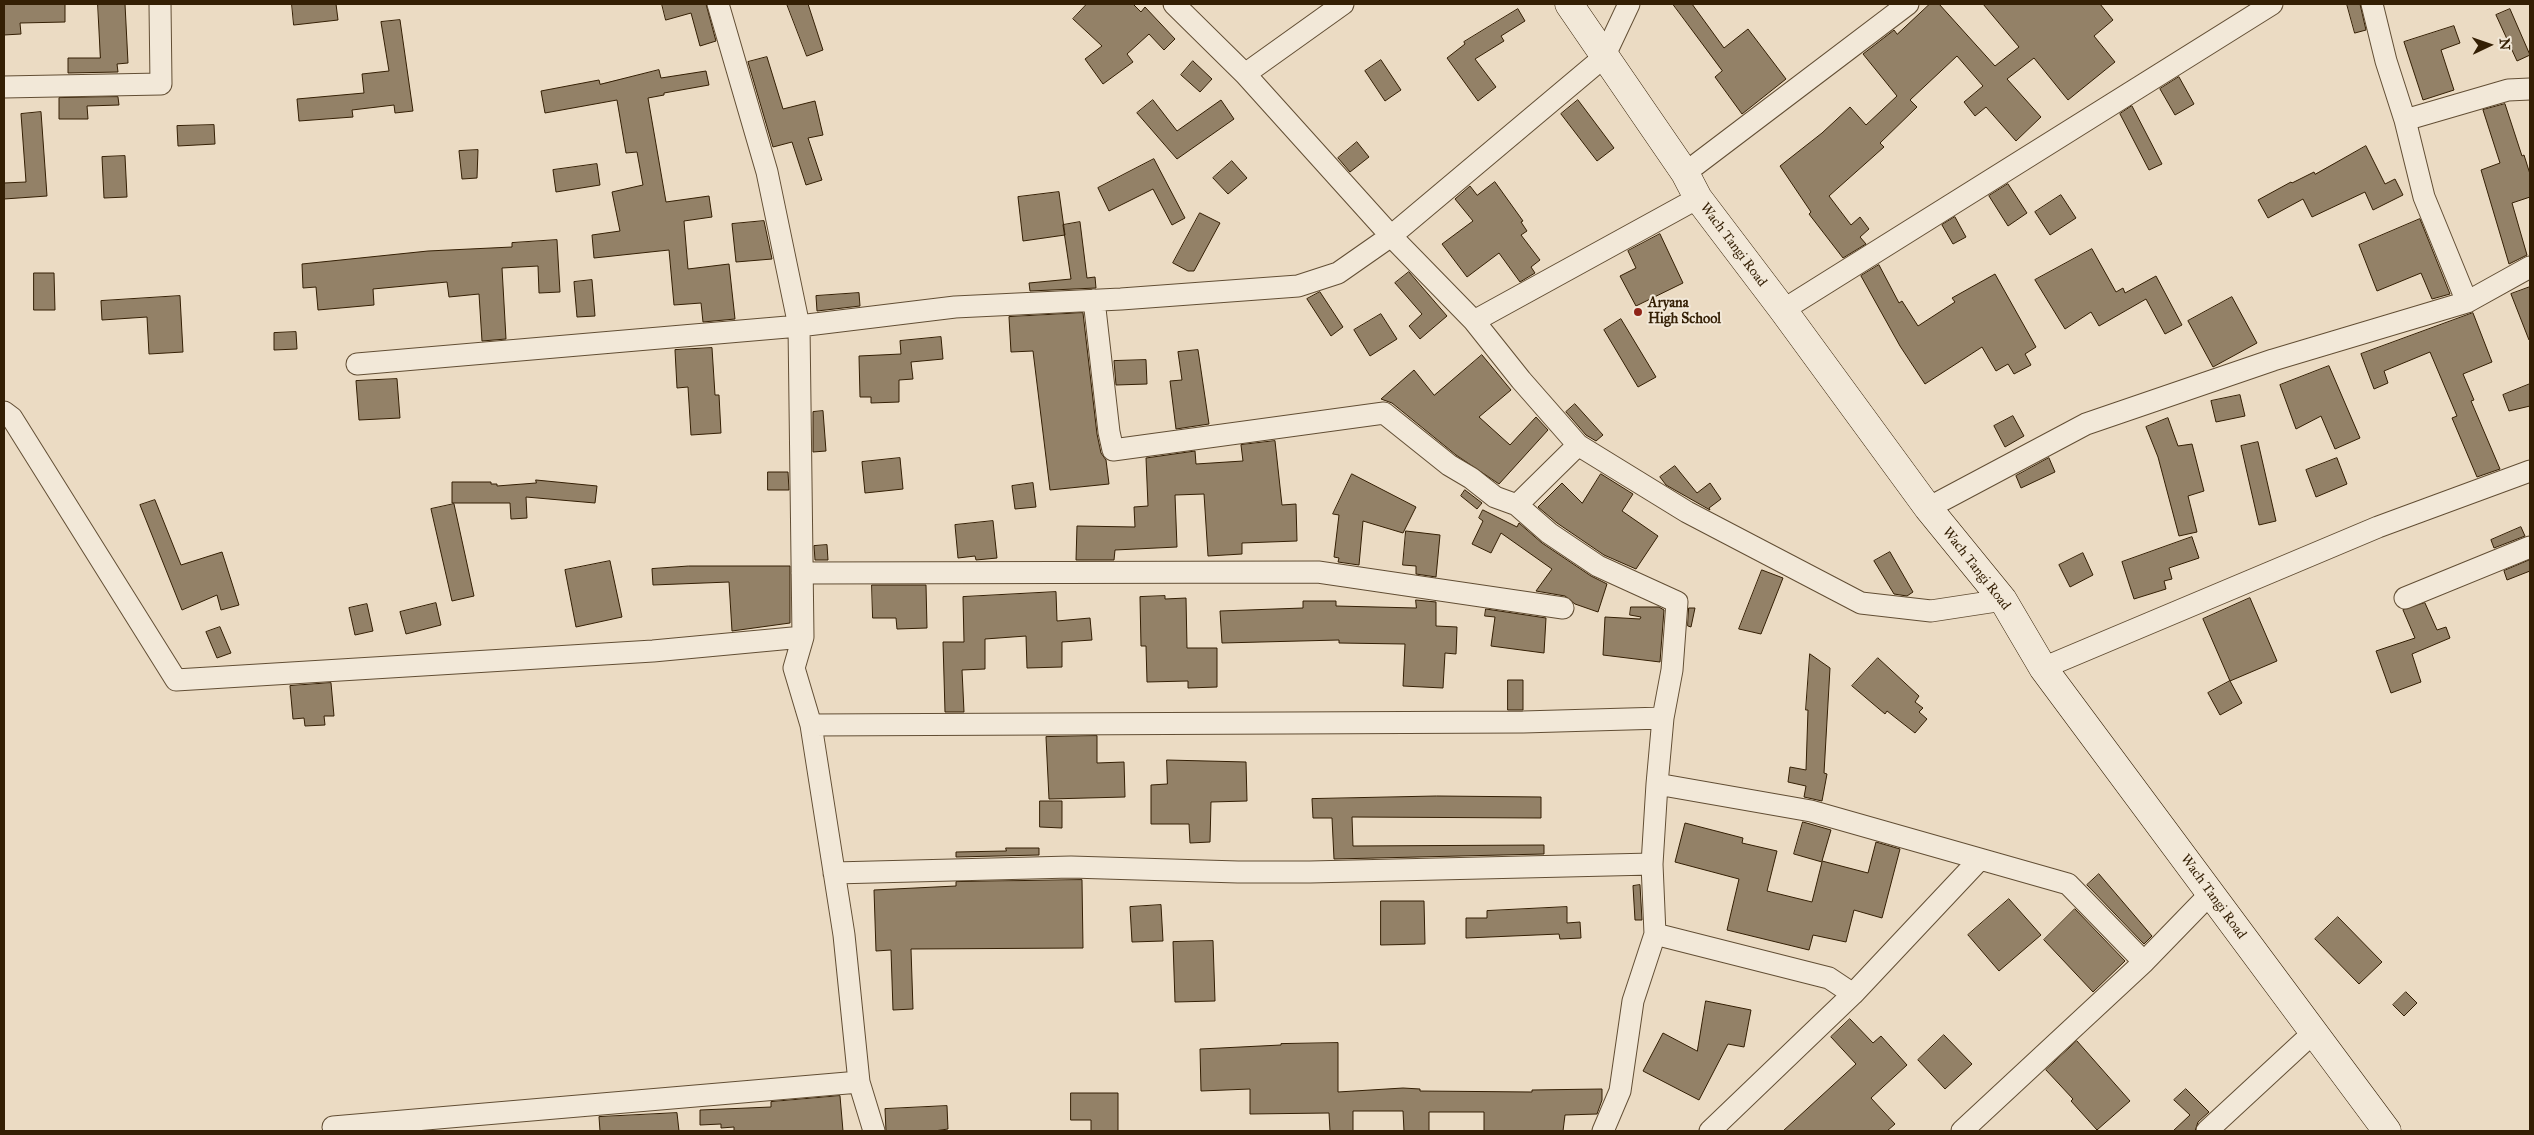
<!DOCTYPE html>
<html>
<head>
<meta charset="utf-8">
<style>
  body { margin:0 }
  #map { position:relative; width:2534px; height:1135px; overflow:hidden; background:#ebdbc3; font-family:"IM FELL Great Primer",serif }
  canvas { display:block }
  .frame { position:absolute; inset:0; border:5px solid #341f04; pointer-events:none }
  .north { position:absolute; left:2464px; top:20px; width:50px; height:50px; -webkit-text-stroke:4px #f2e8d8; paint-order:stroke; rotate:87deg; font-size:14px; font-weight:700; line-height:20px; text-align:center; color:#341f04 }
  .north::after { content:''; display:block; margin:auto; width:18px; height:22px; background:#341f04; clip-path:polygon(50% 0,100% 100%,50% 72%,0 100%) }
</style>
</head>
<body>
<div id="map">
<canvas width="2534" height="1135"></canvas>
<div class="frame"></div>
<div class="north">N</div>
</div>
<script>
const c = document.querySelector('canvas').getContext('2d');
c.lineJoin = 'round';
function fillPath(path, color) {
  c.fillStyle = color;
  c.fill(path, 'evenodd');
}
function trace(path, color, width, dash) {
  c.strokeStyle = color;
  c.lineWidth = width;
  c.lineCap = dash ? 'butt' : 'round';
  c.setLineDash(dash || []);
  c.stroke(path);
}
function write(font, color, halo, rows, align = 'center') {
  c.font = font + ' "IM FELL Great Primer",serif';
  c.lineWidth = 4;
  c.setLineDash([]);
  c.textBaseline = 'middle';
  c.strokeStyle = halo;
  c.fillStyle = color;
  for (const [text, x, y, turn = 0] of rows) {
    c.save();
    c.translate(x, y);
    c.rotate((+turn || 0) * Math.PI / 180);
    c.textAlign = isNaN(turn) ? turn : align;
    if (halo) c.strokeText(text, 0, 0);
    c.fillText(text, 0, 0);
    c.restore();
  }
}
const building = new Path2D(`
  M4,4H65V22L20,23L21,34L4,35Z
  M98,4H125L128,63L117,64L118,72L68,73V58H100Z
  M292,4H336L338,20L294,25Z
  M662,4H706L716,41L700,46L691,13L666,20Z
  M787,4H808L823,50L807,56Z
  M1087,4H1133L1141,12L1145,7L1175,39L1164,50L1149,34L1127,54L1133,62L1103,84L1085,59L1102,46L1073,19Z
  M1673,4H1692L1724,48L1748,29L1786,79L1742,114L1715,77L1722,71Z
  M1930,4H1939L1995,66L2019,47L1983,4H2100L2113,20L2094,36L2115,62L2068,100L2034,58L2007,79L2041,117L2016,141L1986,107L1975,116L1964,102L1983,86L1957,56L1910,100L1917,107L1880,143L1884,147L1829,196L1851,225L1860,217L1869,229L1860,237L1866,244L1843,258L1809,214L1811,212L1780,166L1822,133L1850,107L1866,125L1897,96L1863,54L1894,30L1897,34Z
  M2347,4H2360L2366,30L2355,33Z
  M1518,9L1525,21L1501,36L1504,41L1475,59L1496,87L1478,101L1447,58L1465,44L1464,42Z
  M2510,9L2530,55L2517,61L2496,15Z
  M400,20L413,111L395,113L394,105L352,110L353,117L299,121L297,99L364,93L362,74L389,71L381,22Z
  M2454,26L2460,43L2441,50L2454,90L2423,100L2404,42Z
  M767,57L783,109L815,101L823,135L808,138L822,180L806,185L792,142L773,147L748,62Z
  M1381,60L1401,90L1385,101L1365,71Z
  M1193,61L1212,79L1200,92L1181,75Z
  M659,70L661,78L706,71L709,85L664,93V95L648,98L666,202L709,196L712,217L684,221L688,269L729,264L735,319L703,322L701,303L674,305L669,250L594,258L592,235L620,231L612,192L643,185L637,152L626,153L617,100L545,113L541,91L599,80L600,84Z
  M2179,77L2194,104L2175,115L2160,89Z
  M118,97L119,105L87,106L88,119H59V98Z
  M1153,100L1177,131L1221,100L1234,119L1177,159L1137,113Z
  M1578,100L1614,148L1597,161L1561,114Z
  M2505,104L2522,156L2524,155L2530,174V197L2512,203L2527,255L2509,264L2481,170L2500,163L2483,110Z
  M2132,106L2162,164L2149,170L2120,114Z
  M41,112L47,196L4,199V183L26,182L21,114Z
  M214,125L215,144L178,146L177,126Z
  M1357,142L1369,157L1350,172L1338,158Z
  M2366,146L2385,184L2395,179L2403,195L2373,210L2365,192L2312,217L2303,199L2268,218L2258,200L2291,182L2292,183L2314,172L2315,174Z
  M478,150L477,178L462,179L459,151Z
  M125,156L127,197L104,198L102,157Z
  M1154,159L1185,218L1172,225L1153,189L1109,211L1098,188Z
  M1232,161L1247,178L1228,194L1213,178Z
  M597,164L600,185L556,192L553,170Z
  M1495,182L1523,221L1521,222L1527,231L1521,235L1540,260L1531,267L1535,273L1520,282L1499,253L1467,277L1442,244L1473,221L1455,199L1470,186L1477,195Z
  M2008,184L2027,213L2008,226L1989,196Z
  M1059,192L1065,235L1023,241L1018,197Z
  M2061,195L2076,218L2050,235L2035,212Z
  M1200,213L1220,223L1194,271H1188L1173,263Z
  M1955,217L1966,237L1953,244L1942,225Z
  M2420,219L2450,294L2432,299L2421,273L2377,291L2359,245Z
  M764,221L772,259L736,262L732,224Z
  M1080,222L1087,278L1095,277L1096,288L1030,291L1029,283L1071,279L1063,225Z
  M1660,234L1683,283L1636,306L1620,276L1636,268L1628,251Z
  M557,240L560,292L539,293L538,266L502,268L506,339L482,341L479,294L449,297L447,282L373,289L374,305L318,310L316,287L303,288L302,264L428,251L512,247V243Z
  M2092,249L2116,292L2123,288L2125,293L2156,276L2182,325L2165,334L2146,299L2099,326L2091,312L2065,329L2035,280Z
  M1879,265L1899,303L1902,301L1918,326L1955,302L1952,298L1995,274L2036,347L2025,354L2031,365L2014,374L2008,364L1996,371L1982,347L1925,384L1900,346L1861,276Z
  M1409,272L1447,316L1420,339L1409,326L1422,314L1395,283Z
  M34,273H54L55,310H34Z
  M592,280L595,316L577,317L574,282Z
  M2530,287V340H2529L2511,294Z
  M1320,292L1343,327L1331,336L1307,299Z
  M859,293L860,306L817,311L816,296Z
  M180,296L183,352L149,354L147,317L102,320L101,301Z
  M2232,297L2257,343L2213,367L2188,321Z
  M1083,313L1097,434L1101,453L1106,460L1109,484L1050,490L1033,351L1011,352L1009,317Z
  M2473,313L2492,362L2463,374L2474,400L2471,401L2500,469L2477,477L2452,418L2457,416L2430,352L2384,371L2388,383L2374,389L2361,354Z
  M1381,314L1397,339L1370,356L1354,330Z
  M1621,319L1656,377L1638,387L1604,330Z
  M296,332L297,349L274,350V333Z
  M941,337L943,359L911,362L913,379L899,380V402L871,403V397H860L859,356L901,354L900,341Z
  M712,348L715,395H719L721,433L691,435L688,387L677,388L675,350Z
  M1198,350L1209,424L1176,429L1170,381L1182,380L1178,352Z
  M1482,355L1511,390L1479,417L1510,445L1536,417L1548,430L1499,484L1456,455L1392,403L1381,399L1414,370L1434,395Z
  M1146,360L1147,384L1116,385L1114,361Z
  M2329,366L2360,438L2335,449L2321,416L2296,429L2280,385Z
  M397,379L400,418L359,420L356,381Z
  M2530,384V406L2509,411L2503,395Z
  M2240,395L2245,416L2216,422L2211,401Z
  M1575,404L1603,435L1596,441L1586,435L1566,412Z
  M823,411L826,451L813,452V412Z
  M2013,416L2024,436L2005,447L1994,426Z
  M2168,418L2178,446L2192,444L2204,491L2188,496L2197,532L2179,536L2158,457L2146,427Z
  M1275,441L1282,505L1296,504L1297,541L1242,543V554L1208,556L1204,494L1175,495L1177,547L1115,550L1114,560H1076L1077,526L1135,527L1134,507L1148,506L1146,458L1195,451L1196,464L1243,461L1241,445Z
  M2258,442L2276,521L2259,525L2241,446Z
  M900,458L903,489L865,493L862,462Z
  M2049,458L2055,472L2021,488L2016,476Z
  M2337,458L2347,484L2316,497L2306,470Z
  M1675,466L1697,493L1710,483L1721,499L1709,508L1710,510L1666,485L1660,477Z
  M768,472H788L789,490H768Z
  M1352,474L1416,507L1403,533L1363,521L1359,565L1338,562L1339,558L1334,557L1339,515L1333,514Z
  M1601,474L1633,494L1622,511L1658,536L1636,569L1604,555L1557,523L1538,507L1562,483L1582,503Z
  M536,480L597,486L595,503L526,497L527,518L511,519L510,503H452V482H491V484H497V486L536,483Z
  M1033,483L1036,507L1015,509L1012,486Z
  M1465,490L1482,503L1477,509L1461,496Z
  M155,500L181,565L222,552L239,605L221,610L217,595L182,610L140,505Z
  M454,504L474,596L452,601L431,509Z
  M1483,510L1517,527L1519,523L1542,543L1591,576L1607,584L1598,612L1575,604L1565,596L1536,591L1552,569L1501,533L1491,553L1472,544L1483,521L1479,518Z
  M993,521L997,558L976,560L975,556L958,558L955,525Z
  M2521,527L2525,536L2494,548L2491,540Z
  M1406,531L1440,535L1436,577L1416,574V566L1403,565Z
  M2192,537L2199,558L2169,568L2172,579L2164,581L2166,589L2134,599L2122,562Z
  M827,545L828,560H815L814,546Z
  M1890,552L1913,592L1907,596L1894,594L1874,561Z
  M2083,553L2093,575L2070,587L2059,565Z
  M2530,560V571L2507,580L2504,571Z
  M610,561L622,617L576,627L565,570Z
  M689,566H790V623L732,631L729,582L653,585L652,569Z
  M1762,570L1783,578L1761,634L1739,629Z
  M872,585H926L927,628L897,629L896,618H873Z
  M1056,592L1057,621L1090,618L1092,640L1062,642V667L1027,668L1026,636L985,639V669L962,670L964,712H945L943,642H964L963,597Z
  M1165,596V599L1186,598L1187,648H1217V687L1188,688V681L1147,682L1146,646H1141L1140,597Z
  M2250,598L2277,661L2230,681L2203,619Z
  M1416,600L1436,602V626L1457,627L1456,654L1445,653L1443,688L1403,686L1405,644L1339,643V640L1222,643L1220,611L1303,608V601H1336V606L1416,608Z
  M436,603L441,625L406,634L400,612Z
  M2425,603L2437,630L2446,627L2450,638L2412,654L2421,682L2391,693L2376,651L2415,638L2403,610Z
  M367,604L373,631L355,635L349,608Z
  M1631,607H1659L1664,610L1660,662L1603,655L1605,617L1640,619L1641,617L1630,615Z
  M1689,608H1695L1691,627L1688,626Z
  M1486,609L1546,618L1544,653L1491,646L1495,617L1485,616Z
  M220,627L231,653L217,658L206,632Z
  M1810,654L1830,668L1824,773L1827,774L1822,801L1804,797L1806,786L1788,782L1790,767L1806,770L1808,710H1806Z
  M1878,658L1919,696L1915,702L1923,708L1919,712L1927,719L1915,733L1887,711L1885,714L1852,686Z
  M1508,680H1523V710H1508Z
  M2230,681L2242,703L2220,715L2208,693Z
  M331,683L334,716H324L325,725L305,726L304,718L293,719L290,686Z
  M1097,736V763L1124,762L1125,797L1049,799L1046,737Z
  M1167,760L1246,762L1247,801L1211,802L1210,842L1190,843L1189,824H1151V785L1167,784Z
  M1437,796L1541,797V818L1352,817L1353,846L1544,845V854L1334,859L1332,818H1313L1312,799Z
  M1040,801H1062V828L1040,827Z
  M1803,822L1831,830L1822,861L1868,873L1876,842L1900,849L1882,918L1854,910L1846,942L1813,935L1809,950L1727,930L1739,879L1675,862L1685,823L1743,838L1742,843L1777,851L1767,891L1812,902L1822,862L1794,854Z
  M1006,848H1039V855L956,857V852L1006,851Z
  M2099,874L2152,936L2144,944L2087,885Z
  M1082,880L1083,948L911,949L913,1009L893,1010L891,950L876,951L874,890L956,886V882Z
  M1640,885L1642,920H1635L1633,886Z
  M2009,899L2041,935L1999,971L1968,935Z
  M1381,901H1424L1425,944L1381,945Z
  M1161,905L1163,941L1132,942L1130,907Z
  M1567,907V923L1580,922L1581,938L1560,939L1559,934L1466,938V918H1487V911Z
  M2075,909L2125,961L2093,992L2044,940Z
  M2338,917L2382,962L2359,984L2315,939Z
  M1213,941L1215,1001L1175,1002L1173,942Z
  M2406,992L2417,1003L2404,1016L2393,1005Z
  M1706,1001L1751,1010L1744,1047L1728,1044L1699,1100L1643,1071L1663,1033L1697,1051Z
  M1850,1019L1873,1043L1881,1036L1907,1065L1871,1098L1895,1124L1887,1131H1783L1856,1064L1831,1037Z
  M1944,1035L1972,1064L1945,1089L1918,1060Z
  M2077,1041L2130,1101L2097,1130L2071,1101L2073,1099L2046,1070Z
  M1338,1043V1092L1403,1088L1420,1089V1091L1532,1092V1090L1602,1089V1100L1597,1114L1565,1115L1563,1131H1484V1112H1429V1131H1404L1403,1111H1353V1131H1330L1329,1113L1250,1114V1089L1201,1091L1200,1049L1281,1045V1044Z
  M2186,1089L2209,1112L2198,1122L2195,1131H2173L2190,1115L2174,1100Z
  M1071,1093H1118V1131H1091V1120H1071Z
  M840,1096L843,1131H734V1127L721,1128V1124L700,1125V1110L771,1107V1102Z
  M947,1106L948,1129L934,1131H886L885,1109Z
  M677,1113L679,1131H600L599,1117Z`);
fillPath(building, '#938167');
trace(building, '#341f04', 1);
const minor = new Path2D(`
  M718,4L767,172L799,326L803,637L794,668L811,725L844,935L859,1082L874,1131
  M1174,4L1245,74L1391,236L1474,321L1521,380L1578,445L1687,512L1861,603L1931,611L2003,600
  M2372,4L2386,61L2405,120L2424,197L2467,302
  M1245,74L1343,4
  M4,87L161,84L160,4
  M2405,120L2508,90L2530,89
  M1685,173L1908,4
  M1094,300L1109,432L1113,450L1384,413L1449,465L1471,478L1495,497L1517,505L1549,533L1598,566L1677,602L1672,670L1663,718L1657,784L1652,864L1655,934L1633,1001L1620,1091L1603,1131
  M1783,310L2272,4
  M1474,321L1698,198
  M357,364L799,326L955,307L1121,299L1298,286L1338,273L1391,236L1604,57L1629,4
  M4,412L12,418L176,680L653,651L803,637
  M1517,505L1578,445
  M1928,508L2086,424L2273,360L2467,302L2530,267
  M802,573L1318,572L1563,608
  M2405,598L2530,547
  M2043,668L2378,527L2530,471
  M811,725L1523,722L1663,718
  M1657,784L1811,811L2068,884L2144,962
  M834,873L1071,867L1238,872H1310L1652,864
  M1655,934L1829,978L1853,994
  M333,1127L859,1082
  M1710,1131L1853,994L1980,859
  M1962,1131L2144,962L2211,893
  M2207,1131L2313,1033`);
const secondary = new Path2D(`
  M1569,4L1685,173L1698,198L1783,310L1928,508L2003,600L2043,668L2387,1131`);
trace(minor, '#624e34', 23);
trace(secondary, '#341f04', 29);
trace(minor, '#f2e8d8', 21);
trace(secondary, '#f2e8d8', 28);
for (const [x, y, r, color] of [
  [1638,312,5,"#8f2418"]
]) {
  const dot = new Path2D();
  dot.arc(x, y, r, 0, 2 * Math.PI);
  c.fillStyle = color;
  c.fill(dot);
  trace(dot, '#f2e8d8', 2);
}
write('14px', '#341f04', '#f2e8d8', [
  ["Wach Tangi Road",1733,245,53],
  ["Wach Tangi Road",1976,569,52],
  ["Wach Tangi Road",2213,897,54]
]);
write('bold 14px', '#341f04', '#f2e8d8', [
  ["Aryana",1648,304],
  ["High School",1648,320]
], 'left');
</script>
</body>
</html>
